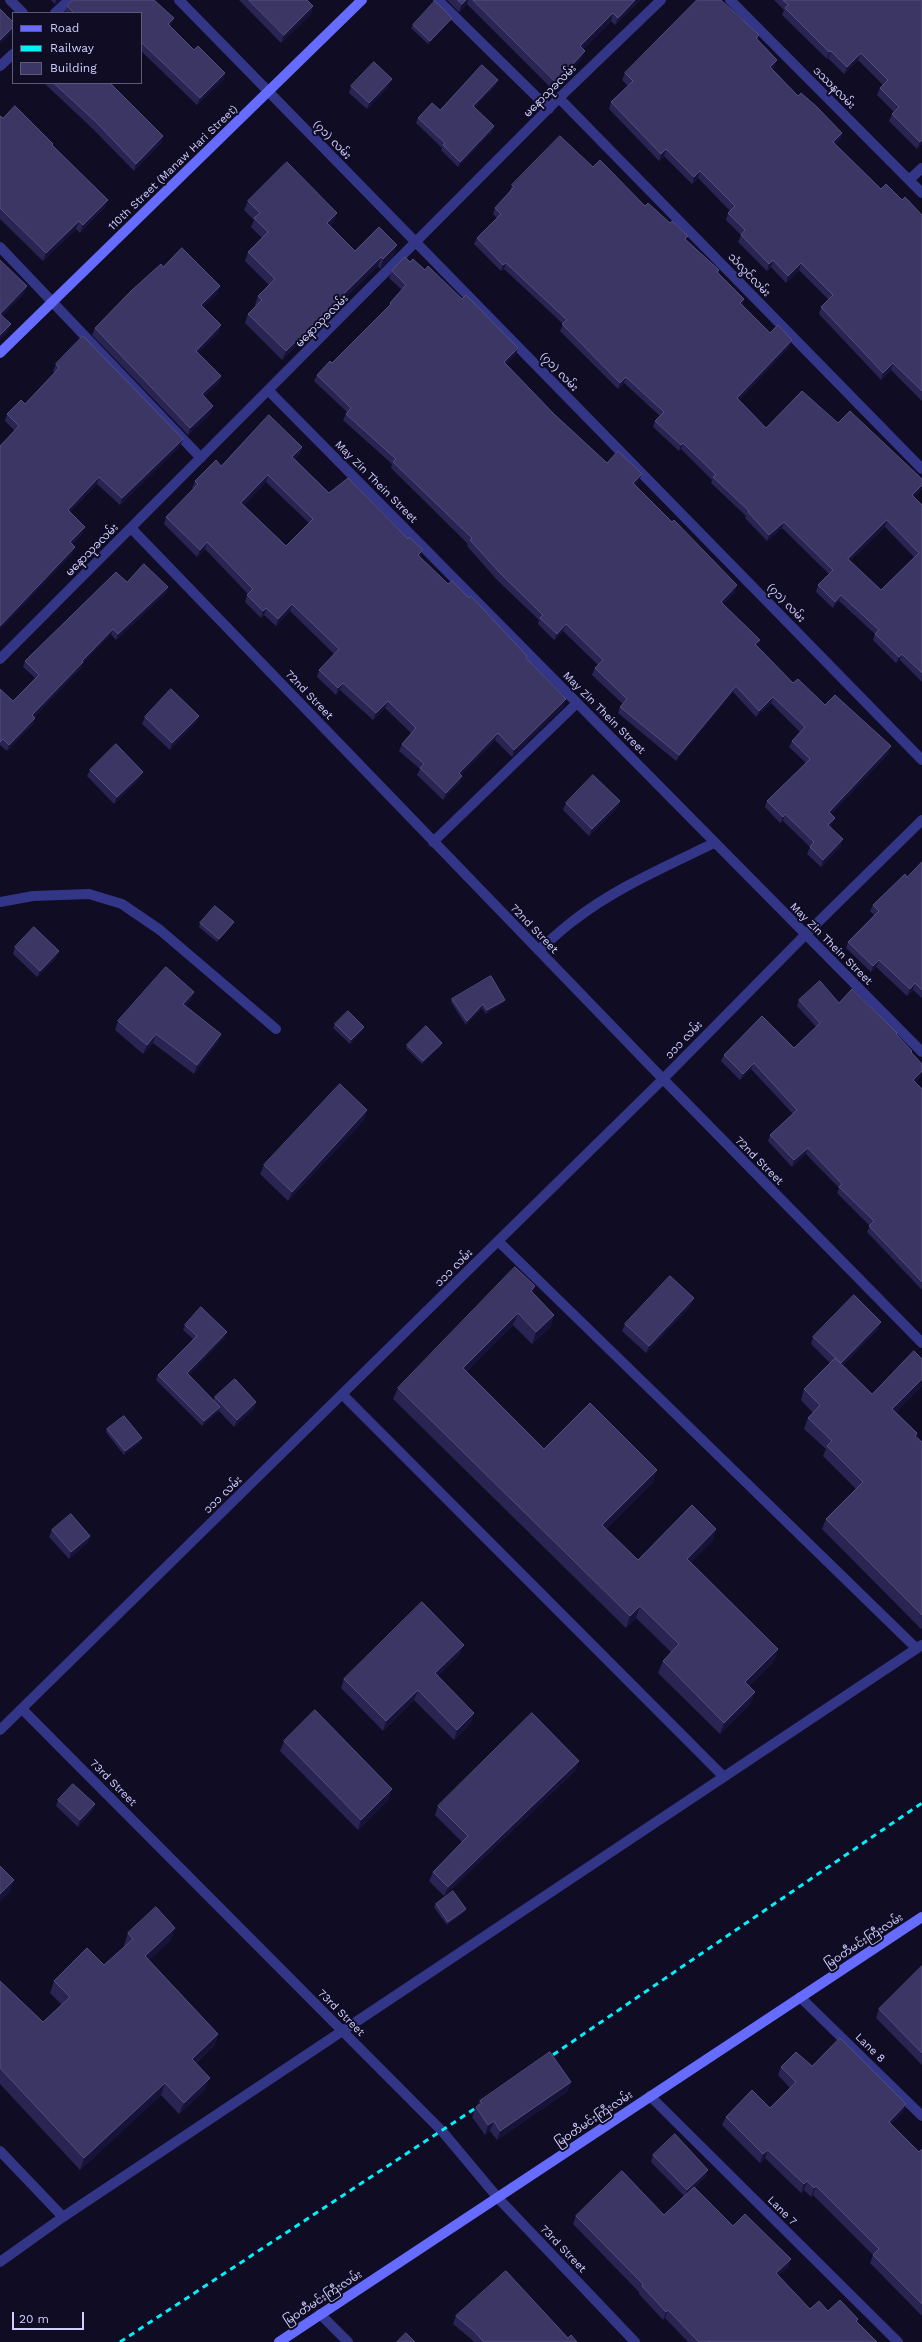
<!DOCTYPE html>
<html>
<head>
<meta charset="utf-8">
<style>
  body { margin:0 }
  #map { position:relative; width:922px; height:2342px; overflow:hidden; background:#0f0c24; font-family:"Work Sans",sans-serif }
  canvas { display:block }
  .legend { position:absolute; left:12px; top:12px; width:130px; height:72px; box-sizing:border-box; background:#0f0c24; border:1px solid #5d5a7c; margin:0; padding:5px 7px; list-style:none; font-size:12px; color:#d1cfff }
  .legend li { display:flex; align-items:center; gap:8px; height:20px }
  .legend b { width:20px; border:1px solid #5d5a7c }
  .scale { position:absolute; left:12px; top:2312px; width:72px; height:18px; box-sizing:border-box; border:2px solid #d1cfff; border-top:0; padding-left:5px; font-size:12px; line-height:14px; white-space:nowrap; color:#d1cfff; -webkit-text-stroke:3px #0f0c24; paint-order:stroke }
</style>
</head>
<body>
<div id="map">
<canvas width="922" height="2342"></canvas>
<ul class="legend">
<li><b style="height:5px;background:#666cff"></b>Road</li>
<li><b style="height:5px;background:#00f1fa"></b>Railway</li>
<li><b style="height:11px;background:#3c3665"></b>Building</li>
</ul>
<div class="scale">20 m</div>
</div>
<script>
const c = document.querySelector('canvas').getContext('2d');
c.lineJoin = 'round';
function trace(path, color, width, dash) {
  c.strokeStyle = color;
  c.lineWidth = width;
  c.lineCap = dash ? 'butt' : 'round';
  c.setLineDash(dash || []);
  c.stroke(path);
}
function fillPath(path, color) {
  c.fillStyle = color;
  c.fill(path, 'evenodd');
}
function write(font, color, halo, rows, align = 'center') {
  c.font = font + ' "Work Sans","Noto Sans Myanmar",sans-serif';
  c.lineWidth = 4;
  c.setLineDash([]);
  c.textBaseline = 'middle';
  c.strokeStyle = halo;
  c.fillStyle = color;
  for (const [text, x, y, turn = 0] of rows) {
    c.save();
    c.translate(x, y);
    c.rotate((+turn || 0) * Math.PI / 180);
    c.textAlign = isNaN(turn) ? turn : align;
    if (halo) c.strokeText(text, 0, 0);
    c.fillText(text, 0, 0);
    c.restore();
  }
}
trace(new Path2D(`
  M0,902L33,896L89,894L122,904L160,930L276,1029`), '#333686', 10);
trace(new Path2D(`
  M10,0L23,13
  M179,0L922,760
  M438,0L549,109
  M730,0L922,193
  M55,13L69,0
  M0,66L13,54
  M559,98L922,469
  M909,180L922,168
  M0,247L201,458
  M269,391L922,1052
  M131,528L663,1079L922,1343
  M0,659L559,98L661,0
  M433,842L577,703
  M538,950C550,941 561,930 573,921C615,888 667,866 714,843
  M498,1241L916,1648
  M342,1394L724,1777
  M22,1709L442,2131L498,2198L635,2342
  M0,1730L663,1079L805,935L922,820
  M800,1997L922,2116
  M650,2096L898,2342
  M0,2151L63,2217
  M0,2262L63,2217L922,1645
  M320,2314L348,2342`), '#333686', 10);
trace(new Path2D(`
  M0,353L362,0
  M279,2342L922,1917`), '#666cff', 10);
trace(new Path2D(`
  M544,2061L922,1803
  M120,2342L485,2102`), '#00f1fa', 3, [6, 5]);
fillPath(new Path2D(`
  M51,0H60L55,4Z
  M73,0H154L174,18L171,25L170,26L194,50L198,46L225,73L223,80L197,105L141,51V13H64L67,6Z
  M239,0H307L313,6L311,14L281,43Z
  M447,0H640L615,25L611,21L583,49L582,58L553,90L467,4L459,12Z
  M774,0H922V144L917,149L889,121L892,114L894,112L877,95L880,88L883,85L858,60L844,74L828,58L827,59L782,15L784,10Z
  M452,18L450,21L428,44L411,28L413,25Z
  M759,35L757,40L777,60L774,67L772,69L798,96L842,133L840,140L835,144L881,189L902,200L922,215V401L891,370L881,380L819,314L821,307L829,300L799,270L786,283L771,267L767,271L738,242L741,235L726,220L728,213L730,211L698,178L692,184L664,156L659,161L609,109L611,102L628,86L622,80L625,73Z
  M44,83H113L112,85L163,136L161,143L134,171L93,129Z
  M390,85L367,109L349,93L351,86Z
  M496,85L474,108L494,126L492,131L458,167L441,150L442,148L416,123L418,118L440,110Z
  M0,116L3,118L53,146L105,207L80,233L76,229L43,261L0,219Z
  M593,167L645,206L686,240L719,270L718,273L744,299L742,305L770,333L790,346L739,400L766,428L838,423L922,479V489L914,497L922,505V682L900,660L896,663L873,640L875,634L839,601L833,608L816,592L818,585L829,574L782,528L767,541L745,518L746,516L711,483L712,480L681,449L679,451L653,427L655,421L660,416L624,383L618,389L560,331L563,324L504,269L501,271L474,244L477,238L497,218L493,214L495,208L510,192V191L512,185ZM885,527L914,557L881,590L850,561Z
  M248,201L337,213L333,222L330,225L355,251L394,255L380,269L378,266L282,360L245,323L248,314L256,306L255,305L258,296L269,285L245,261L248,252L262,238L251,227L254,220L244,210Z
  M410,262L425,270L516,354L506,364L554,414L607,463L642,474L639,480L635,485L735,592L723,604L760,640L757,646L793,683L825,705L889,753L831,814L832,825L830,827L841,846L821,867L807,854L810,847L783,821L780,823L765,807L767,801L806,763L789,747L792,741L800,732L771,703L756,717L733,692L676,761L618,713L620,707L623,704L592,675L595,668L598,665L563,631L554,640L538,624L539,620L497,580L467,546L468,544L391,468L392,464L343,420L347,412L314,381L317,375L332,363L389,307L390,303L402,290L389,278L392,271Z
  M163,267L218,293L203,307L219,332L198,353L221,376L219,383L204,396L211,413L188,435L92,335L95,328Z
  M56,364L183,439L180,446L120,505L97,484L70,512L82,534L72,544V554L15,431L5,421L7,414L25,404L55,373L53,371Z
  M302,447L300,454L295,459L329,493L420,557L527,658L564,706L512,757L495,740L461,775L462,776L459,783L443,800L417,775L420,769L399,751L402,744L411,733L385,708L373,720L340,690L336,695L317,677L319,670L334,654L290,611L276,626L264,615L261,618L245,602L247,595L248,594L205,549L197,557L164,524L166,517L194,489L192,488L195,481L221,466ZM266,482L309,523L286,546L244,505Z
  M127,582L168,587L166,593L116,640L111,634L83,663L81,668L34,717L35,718L33,724L7,751L0,745V689L13,701L35,678L23,667L25,661Z
  M199,716L196,722L170,750L142,724L145,717Z
  M90,770L140,778L114,804L87,776Z
  M620,801L617,808L589,836L563,810L566,803Z
  M922,862V998L913,990L907,996L876,967L871,972L846,948L848,942L874,915L870,911L873,905L907,877Z
  M200,923L232,925L217,942L199,927Z
  M15,947L56,958L37,977L13,954Z
  M194,992L190,1001L185,1006L221,1034L217,1043L194,1074L153,1043L143,1054L115,1030L118,1021Z
  M452,999L505,1000L503,1003L486,1014L482,1008L466,1025L451,1002Z
  M799,1000L839,1003L896,1035L912,1051L911,1053L922,1075L915,1082L922,1089V1290L867,1232L870,1226L837,1193L839,1188L806,1154L792,1167L768,1141L770,1135L793,1114L751,1069L740,1080L721,1061L724,1055L794,1048L816,1027L797,1006Z
  M335,1024L364,1027L363,1030L350,1044L333,1028Z
  M442,1043L441,1046L422,1064L406,1048L407,1045Z
  M364,1120L288,1201L260,1174L264,1165Z
  M533,1293L554,1315L550,1327L532,1344L513,1325L466,1372L544,1449L653,1482L606,1529L638,1560L716,1529L712,1541L691,1562L778,1649L774,1661L749,1686L755,1692L750,1704L720,1734L658,1673L663,1661L671,1652L636,1618L626,1628L393,1399L398,1388Z
  M691,1305L646,1353L622,1331L625,1324Z
  M185,1325L225,1337L189,1375L213,1400L215,1397L256,1402L254,1409L234,1427L219,1411L218,1412L202,1426L156,1380L158,1375L193,1339L183,1330Z
  M878,1329L843,1365L872,1394L922,1386L896,1412L917,1433L916,1437L922,1442V1628L921,1629L822,1529L826,1519L856,1489L823,1456L826,1449L804,1429L808,1418L813,1413L801,1400L804,1389L830,1363L811,1344L813,1337Z
  M107,1429L140,1442L124,1455L106,1432Z
  M52,1530L90,1536L87,1543L69,1559L49,1537Z
  M460,1654L438,1676L471,1723L454,1740L414,1700L383,1731L341,1688L344,1679Z
  M284,1741L389,1799L358,1830L280,1751Z
  M576,1770L444,1896L429,1881L433,1872L462,1842L435,1815L438,1806Z
  M58,1800L95,1804L92,1811L78,1827L56,1806Z
  M436,1904L465,1912L447,1925L434,1907Z
  M128,1933L171,1940L149,1960L218,2034L214,2046L196,2063L205,2090L179,2114L161,2095L80,2170L0,2084V1981L43,2022L62,2005L50,1993L54,1981L104,1965L125,1946L124,1945Z
  M922,1967V2065L876,2018L879,2009Z
  M812,2066L906,2104L903,2112L891,2124L919,2152L922,2149V2316L870,2263L873,2255L813,2195L811,2197L804,2190L801,2193L765,2158L760,2163L722,2125L726,2117L770,2108L790,2088L778,2075L781,2067Z
  M571,2082L567,2092L497,2140L490,2131L485,2135L472,2117L476,2107L478,2105L480,2101Z
  M653,2155L706,2176L695,2187L733,2226L791,2259L788,2267L778,2276L810,2309L828,2311L858,2319L857,2322L877,2342H688L665,2318L663,2320L639,2294V2292L573,2224L576,2216L664,2215L684,2196L651,2162Z
  M456,2316L568,2338L577,2342H474L471,2339L453,2324Z`), '#2a2453');
fillPath(new Path2D(`
  M56,0H60L55,4Z
  M466,0H468L467,4L459,12L462,4Z
  M635,0H640L615,25L618,18Z
  M313,6L311,14L281,43L284,35Z
  M613,13L611,21L578,54L580,46Z
  M174,18L171,25L165,31L168,24Z
  M452,18L450,21L428,44L430,41Z
  M13,27V31L0,44V40Z
  M585,51L582,58L553,90L556,82Z
  M831,51L828,58L827,59L829,52Z
  M861,53L858,60L844,74L847,67Z
  M777,60L774,67L767,74L770,67Z
  M225,73L223,80L197,105L200,98Z
  M392,79L390,85L367,109L369,103Z
  M498,80L496,85L471,111L473,106Z
  M494,126L492,131L458,167L460,162Z
  M842,133L840,140L831,149L833,142Z
  M163,136L161,143L134,171L136,164Z
  M922,140V144L917,149L920,142Z
  M666,149L664,156L659,161L661,154Z
  M700,171L698,178L692,184L694,177Z
  M108,200L105,207L80,233L83,225Z
  M337,213L333,222L323,232L327,223Z
  M79,221L76,229L43,261L46,253Z
  M397,245L394,255L380,269L383,259Z
  M381,257L378,266L282,360L286,351Z
  M773,260L771,267L767,271L769,264Z
  M506,263L504,269L501,271L503,265Z
  M801,263L799,270L786,283L788,276Z
  M27,286L24,294L0,319V314Z
  M220,286L218,293L199,312L201,305Z
  M744,299L742,305L740,303Z
  M11,324L8,332L0,340V335Z
  M221,325L219,332L194,358L196,351Z
  M792,340L790,346L735,404L737,398Z
  M518,348L516,354L502,369L504,362Z
  M893,363L891,370L881,380L883,373Z
  M221,376L219,383L200,401L202,394Z
  M626,377L624,383L618,389L620,383Z
  M213,406L211,413L188,435L190,428Z
  M183,439L180,446L120,505L122,498Z
  M683,443L681,449L679,451L681,445Z
  M302,447L300,454L290,464L292,457Z
  M642,474L639,480L631,490L633,483Z
  M268,475L266,482L239,510L241,503Z
  M99,477L97,484L65,517L68,510Z
  M922,485V489L910,501L912,495Z
  M887,520L885,527L846,565L848,559Z
  M784,522L782,528L767,541L769,535Z
  M85,527L82,534L67,549L70,542Z
  M207,542L205,549L197,557L200,550Z
  M75,547L72,554L0,630V626Z
  M423,550L420,557L418,555Z
  M737,585L735,592L719,608L721,602Z
  M168,587L166,593L116,640L118,634Z
  M841,595L839,601L833,608L835,602Z
  M292,604L290,611L276,626L278,619Z
  M266,608L264,615L261,618L263,611Z
  M566,624L563,631L554,640L557,634Z
  M113,629L111,634L83,663L81,668L30,721L32,715L82,661Z
  M760,640L758,646L753,651L755,644Z
  M902,654L900,660L896,663L899,657Z
  M343,683L340,690L336,695L338,688Z
  M736,686L733,692L676,761L679,755Z
  M773,697L771,703L756,717L759,711Z
  M566,699L564,706L512,757L514,750Z
  M388,701L385,708L373,720L376,713Z
  M199,716L196,722L170,750L172,743Z
  M35,718L33,724L7,751L9,745Z
  M498,733L495,740L457,780L459,773Z
  M891,746L889,753L826,819L829,812Z
  M143,772L140,778L114,804L117,797Z
  M462,776L459,783L443,800L446,793Z
  M620,801L617,808L589,836L592,829Z
  M785,814L783,821L780,823L783,817Z
  M835,818L832,825L826,831L828,825Z
  M843,839L841,846L821,867L823,860Z
  M234,922L232,925L217,942L219,939Z
  M59,951L56,958L37,977L40,971Z
  M879,960L876,967L871,972L873,966Z
  M915,983L913,990L907,996L910,989Z
  M194,992L190,1001L179,1013L183,1004Z
  M505,1000L503,1003L486,1014L487,1010Z
  M483,1004L482,1008L466,1025L467,1021Z
  M364,1027L363,1030L350,1044L351,1040Z
  M156,1034L153,1043L143,1054L147,1045Z
  M221,1034L217,1043L194,1074L197,1065Z
  M442,1043L441,1046L422,1064L423,1061Z
  M754,1063L751,1069L740,1080L743,1074Z
  M922,1071V1075L911,1086L913,1080Z
  M367,1110L364,1120L288,1201L292,1192Z
  M808,1148L806,1154L792,1167L794,1160Z
  M535,1286L531,1298V1291Z
  M694,1298L691,1305L646,1353L649,1346Z
  M518,1313L513,1325L459,1380L463,1368Z
  M554,1315L550,1327L532,1344L536,1332Z
  M881,1322L878,1329L838,1370L840,1364Z
  M227,1332L225,1337L186,1379L187,1373Z
  M922,1379V1386L889,1420L892,1409Z
  M256,1402L254,1409L234,1427L237,1420Z
  M220,1407L218,1412L202,1426L204,1421Z
  M142,1438L140,1442L124,1455L125,1451Z
  M657,1470L653,1482L598,1537L602,1525Z
  M716,1529L712,1541L683,1571L687,1559Z
  M90,1536L87,1543L69,1559L71,1552Z
  M640,1606L636,1618L626,1628L630,1616Z
  M464,1645L460,1654L432,1683L435,1673Z
  M778,1649L774,1661L741,1694L745,1682Z
  M418,1690L414,1700L383,1731L386,1721Z
  M755,1692L750,1704L720,1734L724,1723Z
  M474,1713L471,1723L454,1740L457,1730Z
  M579,1761L576,1770L444,1896L448,1887Z
  M392,1789L389,1799L358,1830L361,1820Z
  M95,1804L92,1811L78,1827L80,1820Z
  M14,1880L10,1892L0,1902V1894Z
  M466,1909L465,1912L447,1925L448,1922Z
  M175,1928L171,1940L141,1968L145,1956Z
  M218,2034L214,2046L187,2070L192,2059Z
  M210,2078L205,2090L179,2114L184,2103Z
  M571,2082L567,2092L497,2140L500,2131Z
  M165,2083L161,2095L80,2170L84,2158Z
  M906,2104L903,2112L886,2130L889,2122Z
  M494,2121L490,2131L485,2135L488,2125Z
  M768,2150L765,2158L760,2163L763,2154Z
  M708,2170L706,2176L685,2197L687,2190Z
  M807,2181L804,2190L801,2193L804,2184Z
  M816,2186L813,2195L811,2197L814,2188Z
  M791,2259L788,2267L773,2281L776,2273Z
  M668,2310L665,2318L663,2320L666,2312Z`), '#171338');
const building = new Path2D(`
  M73,0H154L174,18L168,24L194,50L198,46L225,73L200,98L141,42V13H74L67,6Z
  M249,0H307L313,6L284,35Z
  M458,0H466L462,4Z
  M473,0H635L618,18L613,13L580,46L585,51L556,82Z
  M697,0H721L759,35L756,38L777,60L770,67L798,96L801,93L817,107L842,133L833,142L881,189L886,184L902,200L905,197L922,215V391L893,363L883,373L821,307L833,295L801,263L788,276L773,260L769,264L741,235L745,230L728,213L735,206L700,171L694,177L666,149L661,154L611,102L633,81L625,73Z
  M783,0H922V140L920,142L892,114L899,107L880,88L888,80L861,53L847,67L831,51L829,52L785,8L788,5Z
  M435,1L452,18L430,41L413,25Z
  M0,9L13,22V27L0,40Z
  M374,62L392,79L369,103L351,86Z
  M482,65L498,80L473,106L494,126L460,162L443,145L445,143L418,118L432,103L440,110Z
  M54,83H112L111,84L163,136L136,164L96,122Z
  M15,106L53,144L52,145L108,200L83,225L79,221L46,253L0,208V116L3,118Z
  M560,136L593,167L600,160L645,206L648,203L670,223L672,221L688,236L685,239L719,270L717,272L744,299L740,303L770,333L778,325L792,340L737,398L766,428L802,391L838,423L850,411L922,479V485L912,495L922,505V673L902,654L899,657L875,634L879,630L841,595L835,602L818,585L833,570L784,522L769,535L748,512L749,511L713,477L716,475L683,443L681,445L655,421L664,412L626,377L620,383L562,324L567,320L506,263L503,265L477,238L501,214L495,208L514,187L512,185ZM887,520L919,553L881,590L848,559Z
  M287,162L337,213L327,223L355,251L379,227L397,245L383,259L381,257L286,351L248,314L262,300L258,296L275,279L248,252L268,232L254,218L260,213L248,201Z
  M182,248L220,286L201,305L221,325L196,351L221,376L202,394L213,406L190,428L95,328L132,290L161,264L163,267Z
  M405,257L410,262L413,259L425,270L428,266L462,299L466,295L518,348L504,362L554,414L607,463L618,451L642,474L633,483L672,522L674,520L737,585L721,602L760,640L755,644L793,683L798,679L825,705L835,695L891,746L829,812L835,818L828,825L843,839L823,860L810,847L814,842L785,814L783,817L767,801L810,759L792,741L805,727L773,697L759,711L736,686L679,755L620,707L627,699L595,668L603,660L566,624L557,634L540,618L543,615L500,573L470,540L472,538L393,462L396,459L346,414L351,408L317,375L330,361L332,363L391,304L390,303L406,285L392,271Z
  M0,260L27,286L0,314L11,324L0,335Z
  M83,336L183,439L122,498L99,477L68,510L85,527L70,542L75,547L0,626V446L19,426L7,414L21,400L25,404L59,368L56,364Z
  M269,415L302,447L292,457L329,493L348,478L408,539L409,537L423,550L418,555L448,584L452,581L469,598L471,596L527,656L526,658L566,699L514,750L498,733L459,773L462,776L446,793L420,768L424,764L402,744L416,728L388,701L376,713L343,683L338,688L319,670L339,649L292,604L278,619L266,608L263,611L247,595L253,589L207,542L200,550L166,517L198,484L195,481L216,460L221,466ZM268,475L313,519L286,546L241,503Z
  M144,564L168,587L118,634L113,629L82,661L83,662L32,715L35,718L9,745L3,739L0,742V689L13,701L39,675L25,661L116,572L127,582Z
  M171,689L199,716L172,743L145,717Z
  M116,744L143,772L117,797L90,770Z
  M593,775L620,801L592,829L566,803Z
  M922,862V990L915,983L910,989L879,960L873,966L848,942L879,911L873,905L905,874L907,877Z
  M215,906L234,922L219,939L200,923Z
  M34,927L59,951L40,971L15,947Z
  M166,967L194,992L183,1004L221,1034L197,1065L156,1034L147,1045L118,1021Z
  M491,976L505,1000L487,1010L483,1004L467,1021L452,999Z
  M820,981L839,1003L852,989L897,1033L896,1034L912,1051L911,1052L922,1064V1071L913,1080L922,1089V1282L869,1226L874,1221L839,1187L842,1184L808,1148L794,1160L770,1135L797,1110L754,1063L743,1074L724,1055L762,1016L794,1048L820,1023L799,1000Z
  M348,1011L364,1027L351,1040L335,1024Z
  M426,1026L442,1043L423,1061L407,1045Z
  M340,1084L367,1110L292,1192L264,1165Z
  M515,1267L535,1286L531,1291L554,1315L536,1332L518,1313L463,1368L544,1449L590,1403L657,1470L602,1525L638,1560L692,1505L716,1529L687,1559L778,1649L745,1682L755,1692L724,1723L663,1661L679,1644L640,1606L630,1616L398,1388Z
  M670,1276L694,1298L649,1346L625,1324Z
  M854,1295L881,1322L841,1363L813,1337Z
  M201,1307L227,1332L187,1373L220,1407L204,1421L158,1375L197,1336L185,1325Z
  M914,1351L922,1359V1379L892,1409L917,1433L915,1436L922,1442V1615L826,1519L863,1482L827,1446L832,1441L808,1418L820,1405L804,1389L835,1358L872,1394Z
  M235,1379L256,1402L237,1420L215,1397Z
  M124,1416L142,1438L125,1451L107,1429Z
  M71,1514L90,1536L71,1552L52,1530Z
  M422,1602L464,1645L435,1673L474,1713L457,1730L418,1690L386,1721L344,1679Z
  M315,1710L392,1789L361,1820L284,1741Z
  M532,1713L579,1761L448,1887L433,1872L468,1836L438,1806Z
  M73,1784L95,1804L80,1820L58,1800Z
  M0,1866L14,1880L0,1894Z
  M453,1891L466,1909L448,1922L436,1904Z
  M156,1907L175,1928L145,1956L218,2034L192,2059L210,2078L184,2103L165,2083L84,2158L0,2068V1981L43,2022L70,1997L54,1981L87,1948L104,1965L133,1939L128,1933Z
  M922,1966V2053L879,2009Z
  M840,2038L906,2104L889,2122L919,2152L922,2149V2304L873,2255L879,2249L816,2186L814,2188L807,2181L804,2184L768,2150L763,2154L726,2117L752,2090L770,2108L796,2082L781,2067L796,2052L812,2066Z
  M550,2052L571,2082L500,2131L494,2121L488,2125L476,2107L482,2103L480,2101Z
  M675,2134L708,2170L687,2190L653,2155Z
  M622,2171L664,2215L694,2187L733,2226L745,2214L791,2259L776,2273L810,2309L819,2301L828,2311L840,2300L858,2319L856,2321L877,2342H710L709,2341L708,2342H699L668,2310L666,2312L642,2286L643,2284L576,2216Z
  M506,2271L568,2338L571,2335L577,2342H484L474,2331L456,2316Z
  M406,2333L415,2342H397Z`);
fillPath(building, '#3c3665');
trace(building, '#534e7e', 1);
write('11px', '#d1cfff', '#0f0c24', [
  ["ဒဿနလမ်း",834,88,45],
  ["မနောသုခလမ်း",550,91,-45],
  ["(၇၁) လမ်း",332,140,46],
  ["110th Street (Manaw Hari Street)",173,168,-44],
  ["သံလွင်လမ်း",749,275,46],
  ["မနောသုခလမ်း",322,321,-45],
  ["(၇၁) လမ်း",559,372,46],
  ["May Zin Thein Street",376,482,45],
  ["မနောသုခလမ်း",92,550,-45],
  ["(၇၁) လမ်း",786,603,46],
  ["72nd Street",309,695,46],
  ["May Zin Thein Street",604,713,45],
  ["72nd Street",534,929,46],
  ["May Zin Thein Street",831,944,45],
  ["၁၁၁ လမ်း",684,1040,-46],
  ["72nd Street",759,1161,45],
  ["၁၁၁ လမ်း",454,1268,-45],
  ["၁၁၁ လမ်း",223,1495,-44],
  ["73rd Street",113,1783,45],
  ["မြဝတီမင်းကြီးလမ်း",864,1941,-33],
  ["73rd Street",341,2013,45],
  ["Lane 8",870,2048,44],
  ["မြဝတီမင်းကြီးလမ်း",594,2119,-34],
  ["Lane 7",782,2211,45],
  ["73rd Street",563,2249,46],
  ["မြဝတီမင်းကြီးလမ်း",323,2298,-33]
]);
</script>
</body>
</html>
